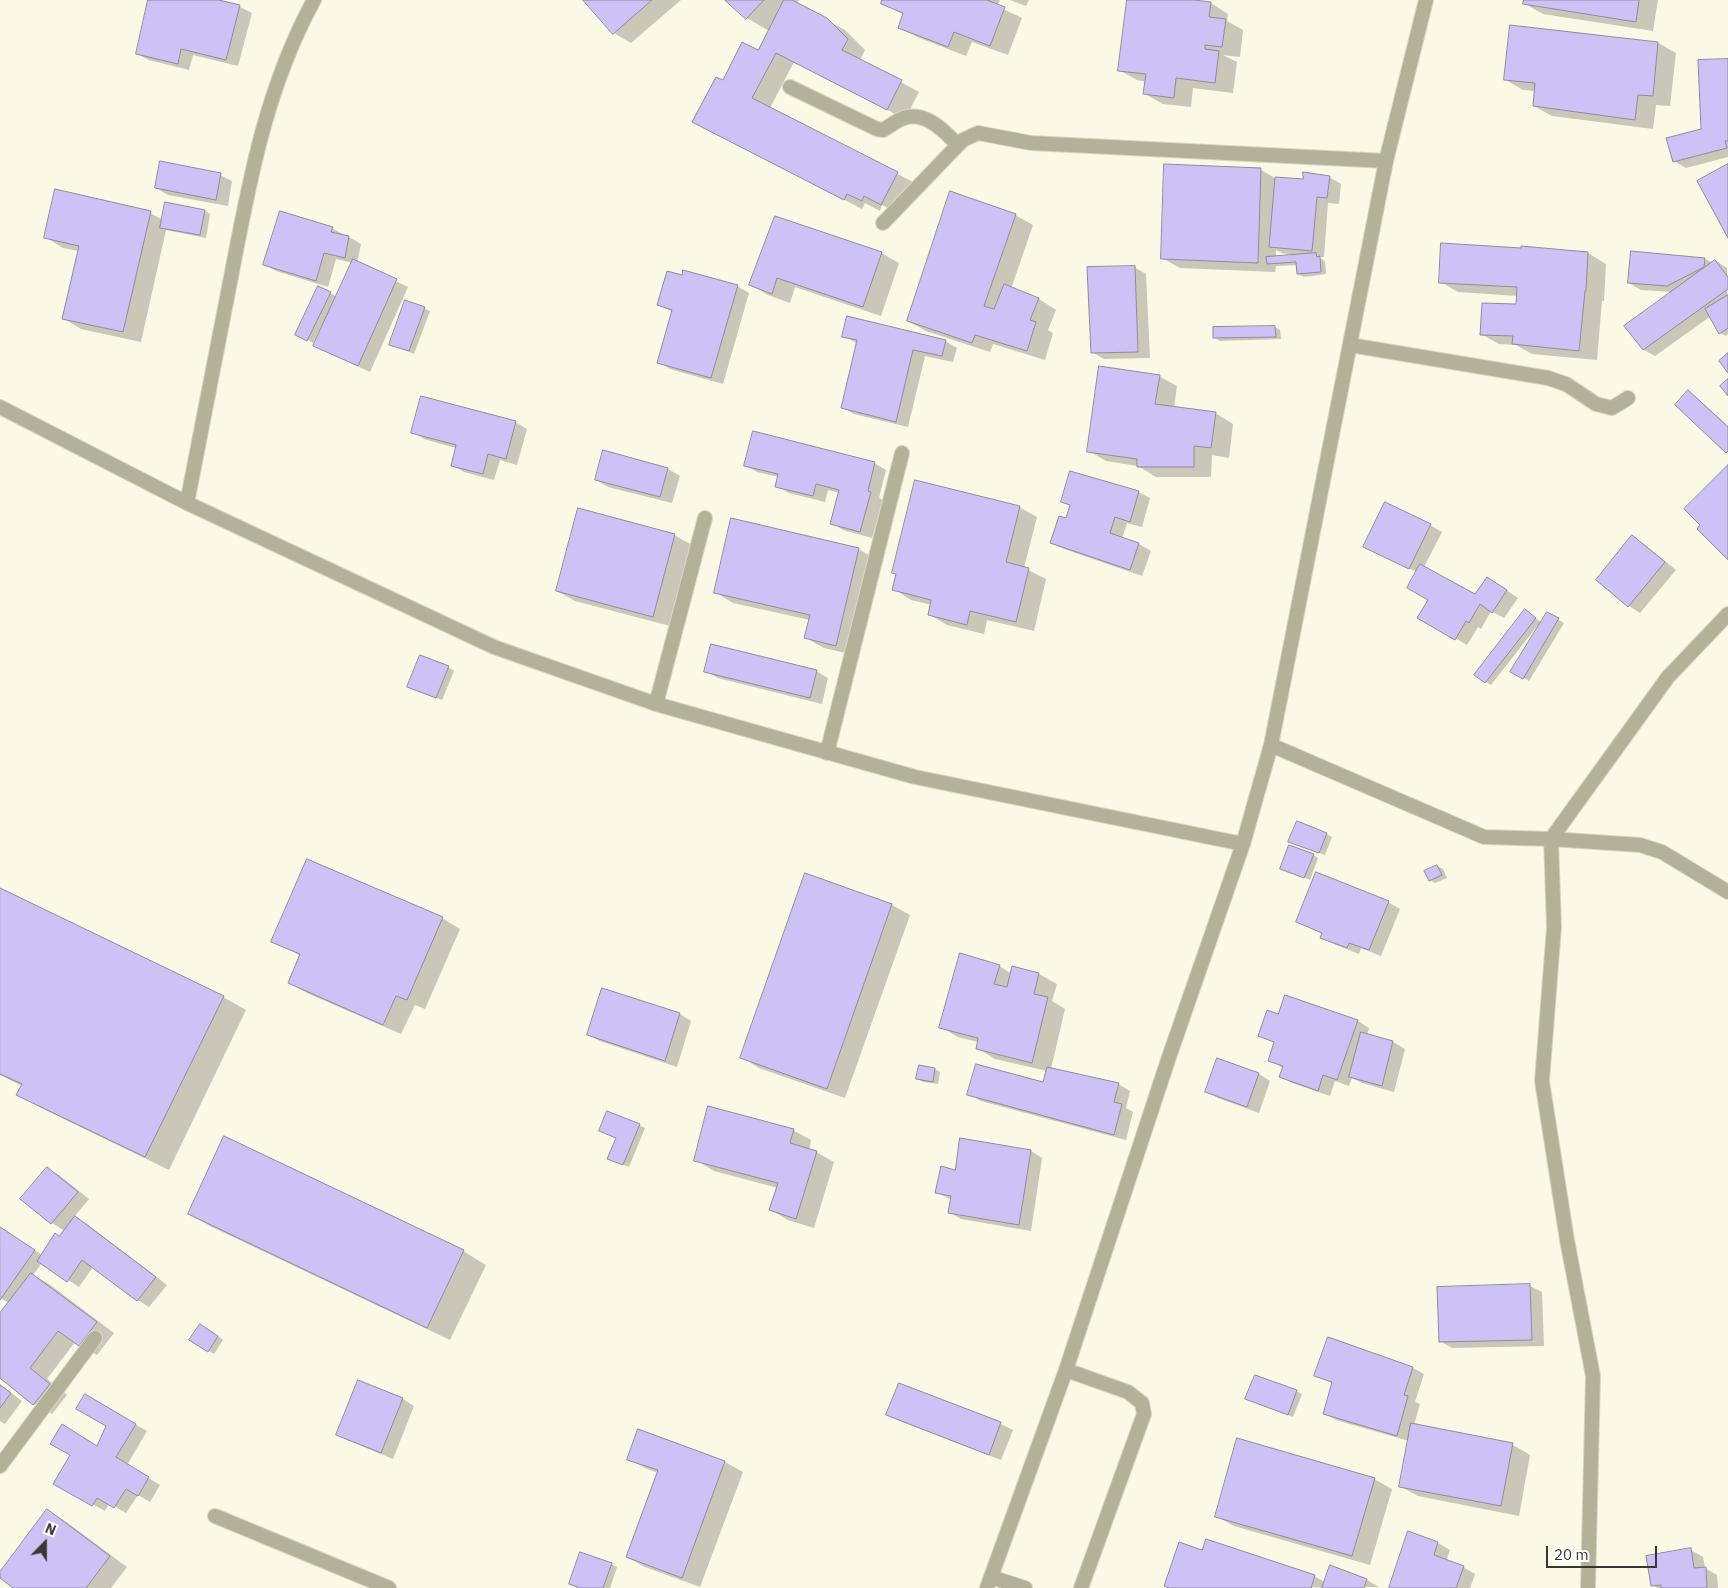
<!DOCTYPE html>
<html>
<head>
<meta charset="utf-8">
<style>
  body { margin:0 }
  #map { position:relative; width:1728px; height:1588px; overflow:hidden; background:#faf9e6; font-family:"IBM Plex Sans",sans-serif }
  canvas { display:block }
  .north { position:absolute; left:20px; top:1518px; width:50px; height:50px; -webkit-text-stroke:4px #fff; paint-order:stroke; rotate:22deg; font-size:14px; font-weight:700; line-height:20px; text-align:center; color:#37362f }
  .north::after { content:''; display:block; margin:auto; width:18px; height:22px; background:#37362f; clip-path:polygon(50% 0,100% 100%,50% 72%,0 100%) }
  .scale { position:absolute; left:1546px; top:1546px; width:111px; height:22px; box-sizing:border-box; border:2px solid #37362f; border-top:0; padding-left:6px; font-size:15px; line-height:18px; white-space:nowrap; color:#37362f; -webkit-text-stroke:4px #fff; paint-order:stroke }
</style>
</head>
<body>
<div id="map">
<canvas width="1728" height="1588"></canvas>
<div class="north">N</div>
<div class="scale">20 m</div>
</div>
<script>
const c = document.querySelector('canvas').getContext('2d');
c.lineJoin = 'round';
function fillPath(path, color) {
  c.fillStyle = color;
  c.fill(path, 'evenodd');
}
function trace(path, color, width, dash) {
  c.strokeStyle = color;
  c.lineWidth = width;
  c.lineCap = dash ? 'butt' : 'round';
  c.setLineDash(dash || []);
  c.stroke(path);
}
fillPath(new Path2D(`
  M150,0H214L240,7L252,13L238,66L193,55L189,70L149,60L137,54Z
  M585,0H681L631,43L614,33Z
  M727,0H799L796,4L845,30L865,50L860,60L919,92L905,119L794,62L770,108L915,183L900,215L882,205L880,211L865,203L862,209L694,122L724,82L759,52L769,31L747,18Z
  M884,0H1000L997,6L1022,18L1008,55L972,42L966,56L917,37L899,27L904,15L883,3Z
  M1010,0H1029L1026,6Z
  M1128,0H1183L1211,3L1228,14L1227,21L1243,30L1240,57L1223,55L1237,62L1233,93L1193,88L1191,107L1163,104L1145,94L1147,82L1137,80L1119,70Z
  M1523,0H1658L1653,31L1543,14L1525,4V1Z
  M1511,27L1658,43L1676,53L1670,106L1656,105L1653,129L1552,116L1534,106L1536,91L1523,90L1506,80Z
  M1728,60V157L1686,168L1674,161L1702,130Z
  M1261,170L1275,178L1304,181L1329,177L1341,184L1339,204L1328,203L1324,257H1318L1325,261L1326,274L1304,277L1298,274L1297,265L1276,266L1275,272L1180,268L1162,258ZM1276,250L1282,253L1294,255V256L1276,257Z
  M220,175L232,181L228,206L168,195L156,188Z
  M166,204L205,211L210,214L206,238L166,230L141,342L81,329L63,318L79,251L63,248L45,237L150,213L163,220Z
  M1015,215L1033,225L1011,289L1039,299L1056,310L1048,330L1053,333L1045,360L993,344L990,352L926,331L908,321Z
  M776,217L881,253L899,263L881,316L795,287L790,303L768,295L751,285Z
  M332,228L344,235L343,236L349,237L361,244L357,263L408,287L370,372L315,346L326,322L324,321L313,343L296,334L330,293L337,297L353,263L336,259L328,287L276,271L265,264Z
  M1632,252L1705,259L1713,263L1716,261L1727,268L1728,334L1726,336L1720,333L1711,316L1655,356L1644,350L1673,292L1641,290L1629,283Z
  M1588,253L1606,264L1604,301H1602L1597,360L1532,354L1516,345L1499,344L1481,334L1517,305L1518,296L1458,292L1441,282Z
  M1134,267L1146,274L1150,358L1104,359L1092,352Z
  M737,286L749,293L723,384L670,369L659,362L673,312L658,305Z
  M406,301L430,311L414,354L390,344Z
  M1275,327L1280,330L1281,339L1220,341L1214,337Z
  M844,336L945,341L957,348L953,362L925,356L908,427L854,414L842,407L858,344Z
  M1159,376L1177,386L1174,408L1215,413L1233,424L1229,458L1212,455L1211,477H1156L1138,466L1106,461L1089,451Z
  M1689,392L1694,395L1728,426V452L1676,405Z
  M515,422L527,429L517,465L500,460L494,480L464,472L452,465L456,448L424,439L412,432Z
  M603,452L668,469L680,476L672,503L608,487L596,480Z
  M874,463L886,470L879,498L883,500L872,538L843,530L832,523L840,493L828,490L825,502L789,493L777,486L779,477L757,472L745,465Z
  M1138,492L1150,498L1142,527L1127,523L1122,539L1139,544L1151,551L1142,576L1064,549L1052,543L1067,520L1071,506L1063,502Z
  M1019,507L1037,517L1024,568L1046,579L1034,631L987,620L984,634L947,625L929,614L932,605L911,600L894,589L897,575L893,573Z
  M1430,525L1442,532L1424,567L1476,596L1499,585L1518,598L1504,618L1491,611L1481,629L1478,627L1467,645L1419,617L1430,600L1417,572L1377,553Z
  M674,535L692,545L670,626L575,601L557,591Z
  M1633,537L1644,544L1676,570L1640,613L1629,606Z
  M858,549L876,559L854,655L824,648L806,638L810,620L733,603L715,592Z
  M1547,613L1564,623L1529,681L1512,671L1540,626L1538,625L1491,685L1486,682L1530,614L1542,623Z
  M448,667L454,671L442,700L414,689Z
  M706,671H816L828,678L822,704L718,678Z
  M1326,834L1332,837L1325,855L1295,844Z
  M1313,855L1318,858L1310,880L1287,871Z
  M1437,866L1443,869L1447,878L1435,883L1430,880Z
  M806,875L892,905L910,915L845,1098L759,1068L741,1057Z
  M0,890L223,997L246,1010L169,1170L41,1108L18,1095L22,1086L0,1075Z
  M1388,902L1400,909L1381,956L1361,948L1359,954L1334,944L1322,937L1323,934L1298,922Z
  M442,918L460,929L425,1009L415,1005L401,1034L307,993L289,983L301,956L273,941Z
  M999,966L1012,974L1013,967L1039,974L1057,984L1052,1001L1065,1009L1051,1069L1118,1084L1130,1091L1126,1108L1133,1112L1126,1140L981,1101L969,1094L1044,1084L1047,1071L995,1059L977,1048L978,1042L958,1037L941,1027Z
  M680,1014L691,1021L677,1067L600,1041L588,1035Z
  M1279,1016L1358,1021L1369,1028L1367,1035L1393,1042L1405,1049L1394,1092L1362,1083L1352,1078L1349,1086L1335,1081L1330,1096L1292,1083L1281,1076L1283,1068L1269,1060L1275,1043L1259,1035Z
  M1218,1059L1259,1074L1270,1081L1259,1113L1218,1098L1206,1091Z
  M935,1069L940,1072L938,1084L923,1082L918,1079Z
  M639,1125L645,1128L629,1167L614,1161Z
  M793,1130L811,1140L809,1150L816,1152L834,1162L814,1228L788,1220L771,1210L778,1188L714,1171L696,1160Z
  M1031,1151L1042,1158L1031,1231L961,1219L949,1212L952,1200L936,1192L956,1171Z
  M47,1168L59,1175L89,1199L74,1217L87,1224L167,1285L149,1307L138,1300L93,1267L79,1287L42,1263L33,1275L49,1284L114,1333L97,1355L75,1342L47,1379L67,1395L52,1414L34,1404L0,1377V1315L9,1303L0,1298V1227L42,1255L60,1237L65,1231L52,1223L22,1199Z
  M189,1214L463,1251L486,1265L450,1340L212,1227Z
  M1530,1286L1542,1292L1544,1346L1452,1348L1440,1341Z
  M206,1328L223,1340L214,1354L191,1340Z
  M1413,1368L1424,1374L1415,1402L1420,1404L1414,1425L1513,1445L1530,1455L1519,1516L1418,1496L1400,1486L1409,1441L1336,1420L1324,1413L1333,1384L1316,1375Z
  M359,1382L403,1399L414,1406L393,1459L350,1441L338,1434Z
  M0,1384L22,1401L5,1424L0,1421Z
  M899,1385L1001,1424L1013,1430L1001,1460L900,1421L888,1415Z
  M1296,1391L1302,1394L1293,1417L1247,1399Z
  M85,1395L147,1431L127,1465L160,1485L150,1502L138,1495L126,1513L109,1503L105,1511L55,1483L97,1447L108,1426Z
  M638,1431L725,1462L743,1472L700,1587L645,1567L627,1557L658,1473L647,1469L629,1459Z
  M1374,1479L1392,1489L1370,1565L1234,1526L1216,1516Z
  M48,1510L65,1521L127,1567L111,1588H15L0,1577V1574Z
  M1409,1533L1438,1543L1450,1550L1446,1561L1463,1567L1475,1574L1470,1588H1390Z
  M1691,1550L1703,1557L1705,1568L1717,1575L1718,1588H1657L1653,1585Z
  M1203,1551L1314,1576L1325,1582L1331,1567L1367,1580L1379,1587L1169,1588Z
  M611,1564L617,1567L610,1588H580L571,1584Z`), '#0003');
const building = new Path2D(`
  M148,0H219L240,5L226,60L181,49L178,64L136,54Z
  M583,0H652L613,34Z
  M725,0H764L746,19Z
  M784,0H792L827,18L848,39L842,50L902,80L887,110L776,53L752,98L898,172L881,205L864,196L862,201L847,194L844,200L692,122L716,77L723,80L742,42L758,50Z
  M882,0H987L1005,7L990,46L954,32L948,47L898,28L903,13L881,4Z
  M1127,0H1194L1211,2L1209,17L1226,19L1222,47L1205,45V49L1219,51L1215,83L1176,78L1174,98L1143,94L1146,74L1118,71Z
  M1524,0H1639L1636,22L1523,4Z
  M1510,25L1658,42L1653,96L1638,95L1635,120L1533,106L1535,83L1504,80Z
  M1728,59V141H1725L1727,148L1673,162L1666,138L1701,129L1698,60Z
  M160,161L221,173L216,200L155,188Z
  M1164,164L1261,168L1258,263L1161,259Z
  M1728,164V238L1697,181Z
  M1303,172L1330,176L1327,198L1317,197L1312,251L1269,247L1275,177L1303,179Z
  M55,189L151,211L123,332L62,319L79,246L44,238Z
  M950,191L1016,214L984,306L994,309L1004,284L1039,298L1030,320L1036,322L1027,351L975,335L972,343L907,321Z
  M165,202L205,210L200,235L160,228Z
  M280,211L333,227L331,232L349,236L345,258L324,253L316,281L263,265Z
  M775,216L882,252L863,307L777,278L772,294L749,285Z
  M1441,243L1521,248V246L1588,252L1586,291H1585L1579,351L1512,344L1513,336L1480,335L1482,303L1516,304L1517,287L1439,283Z
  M1631,251L1705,258L1704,267L1667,286L1628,283Z
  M1316,253L1317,257L1320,256L1321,272L1297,274L1296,262L1267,264L1266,257Z
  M353,259L397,279L358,366L313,346Z
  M1715,260L1728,277V289L1643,350L1624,326Z
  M1135,266L1138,352L1091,353L1087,267Z
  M683,270L738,285L711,378L657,363L672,310L657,305L667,271L682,275Z
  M318,286L331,292L307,341L295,335Z
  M1728,295V328L1719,334L1705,309Z
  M405,300L425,307L409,351L389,345Z
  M847,316L946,340L942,356L913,350L896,422L841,408L857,340L842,337Z
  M1275,326L1276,337L1213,338V327Z
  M1728,353V373L1719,361Z
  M1099,366L1160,375L1155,404L1216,412L1211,448L1194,446V467H1137V459L1087,452Z
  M1728,379V396L1720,386Z
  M1688,390L1728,427V451L1726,453L1675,405Z
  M421,396L516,421L506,459L488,454L483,474L451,466L456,445L411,433Z
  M753,431L875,462L868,491L871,492L860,532L830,524L839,490L816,484L813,496L775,487L778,474L744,466Z
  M603,450L668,468L660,497L595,480Z
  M1728,465V560L1697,529L1700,525L1684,509Z
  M1070,471L1139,491L1130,522L1115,517L1110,533L1139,543L1130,570L1050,543L1059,516L1066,518L1070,505L1061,502Z
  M915,480L1020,506L1006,562L1029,568L1016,622L970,611L967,625L928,615L931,600L892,590L896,574L892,573Z
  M1385,502L1431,524L1409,569L1363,547Z
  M578,508L675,534L653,617L556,591Z
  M731,518L859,548L836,646L804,638L810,615L714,593Z
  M1632,535L1665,562L1628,607L1596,580Z
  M1420,564L1475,594L1487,577L1507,590L1492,613L1480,604L1469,623L1466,621L1455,640L1417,618L1428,600L1407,588Z
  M1525,609L1536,618L1485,683L1474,675Z
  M1547,612L1559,618L1523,679L1510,672Z
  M711,644L817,670L810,698L704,672Z
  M420,655L449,666L436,698L407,687Z
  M1297,821L1327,833L1319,853L1288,842Z
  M1289,845L1314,854L1304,878L1280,869Z
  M307,859L443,917L407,1000L396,996L383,1025L288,983L300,954L271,942Z
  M1437,865L1442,875L1429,881L1424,871Z
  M1316,872L1389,901L1369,950L1349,943L1347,948L1320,938L1322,933L1296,922Z
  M805,873L892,904L827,1089L740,1058Z
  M0,888L224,996L145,1157L16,1095L22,1084L0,1074Z
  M960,953L1000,965L994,984L1007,987L1012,966L1039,973L1034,994L1048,997L1032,1063L976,1049L978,1038L939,1028Z
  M602,988L680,1013L665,1061L587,1035Z
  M1285,995L1358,1020L1337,1080L1323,1075L1318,1091L1279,1077L1283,1066L1268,1061L1274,1042L1258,1036L1267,1010L1278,1014Z
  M1361,1032L1393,1041L1382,1086L1349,1077Z
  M1217,1058L1259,1073L1247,1107L1205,1092Z
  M976,1064L1043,1082L1047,1067L1119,1083L1114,1102L1122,1104L1114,1135L967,1095Z
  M919,1065L935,1068L933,1082L916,1079Z
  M708,1106L794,1129L790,1143L817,1151L796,1219L769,1210L778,1183L694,1161Z
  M607,1111L640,1124L623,1165L607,1159L616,1138L599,1131Z
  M224,1136L464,1250L427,1328L188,1214Z
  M960,1138L1031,1150L1019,1225L948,1213L951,1196L935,1193L941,1166L955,1170Z
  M47,1167L78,1192L51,1224L20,1199Z
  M75,1216L156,1277L137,1301L82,1260L67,1282L37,1261L55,1233L59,1236Z
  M0,1227L35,1250L0,1300Z
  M31,1273L97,1322L79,1346L58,1331L30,1368L50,1384L33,1405L0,1378V1313Z
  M1530,1284L1532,1340L1439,1342L1437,1287Z
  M200,1324L218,1336L208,1352L189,1340Z
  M1328,1337L1413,1367L1404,1395L1408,1396L1397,1436L1323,1414L1332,1382L1314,1376Z
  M1255,1375L1297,1390L1288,1415L1245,1399Z
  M358,1380L403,1398L381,1453L336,1435Z
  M899,1383L1001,1422L989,1455L886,1415Z
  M0,1385L11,1393L0,1408Z
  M85,1394L136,1424L116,1457L149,1477L138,1496L126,1489L114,1508L97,1498L92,1506L53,1484L70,1455L50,1444L62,1424L97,1446L106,1426L76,1409Z
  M1411,1423L1513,1443L1501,1506L1399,1487Z
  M638,1429L725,1461L682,1578L626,1557L658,1470L627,1460Z
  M1237,1438L1375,1478L1352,1556L1215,1517Z
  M47,1509L110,1556L86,1588H13L0,1578V1572Z
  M1408,1531L1438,1542L1434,1555L1464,1566L1456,1588H1389Z
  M1206,1539L1315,1575L1311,1588H1169L1164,1586L1179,1542L1202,1550Z
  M1691,1548L1694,1568L1706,1567L1707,1588H1661V1585L1651,1586L1646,1556Z
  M580,1552L612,1563L603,1588H580L569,1584Z
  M1330,1565L1367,1579L1364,1588H1322Z`);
fillPath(building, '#cdc2f6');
trace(building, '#8e8b9c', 1);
const service = new Path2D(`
  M790,87L877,129L883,130C890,126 897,120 904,118C926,111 944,131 958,145
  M883,223L958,145L963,140L978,133L1031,143L1386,161
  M1350,345L1548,378L1566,384L1596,404L1612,408L1628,398
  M656,704L705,518
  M827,753L902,453
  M1066,1370L1128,1392L1142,1403L1144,1414L1081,1588
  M0,1466L95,1338
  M215,1516L389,1588
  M991,1577L1025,1588`);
const minor = new Path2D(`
  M0,407L187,503L494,647L656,704L915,777L1243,844
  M187,503C202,426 217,349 232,272C250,177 267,86 314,0
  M1271,745L1484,837L1551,839L1640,845L1662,852L1728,892
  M987,1588L1066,1370L1168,1060L1243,844L1271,745L1386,161L1426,0
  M1588,1588L1593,1376L1567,1240L1542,1081L1554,927L1551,839L1668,677L1728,614`);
trace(service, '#d7d6c5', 16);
trace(minor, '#d7d6c5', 16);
trace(service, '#b2b199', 14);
trace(minor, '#b2b199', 14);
</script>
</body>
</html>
